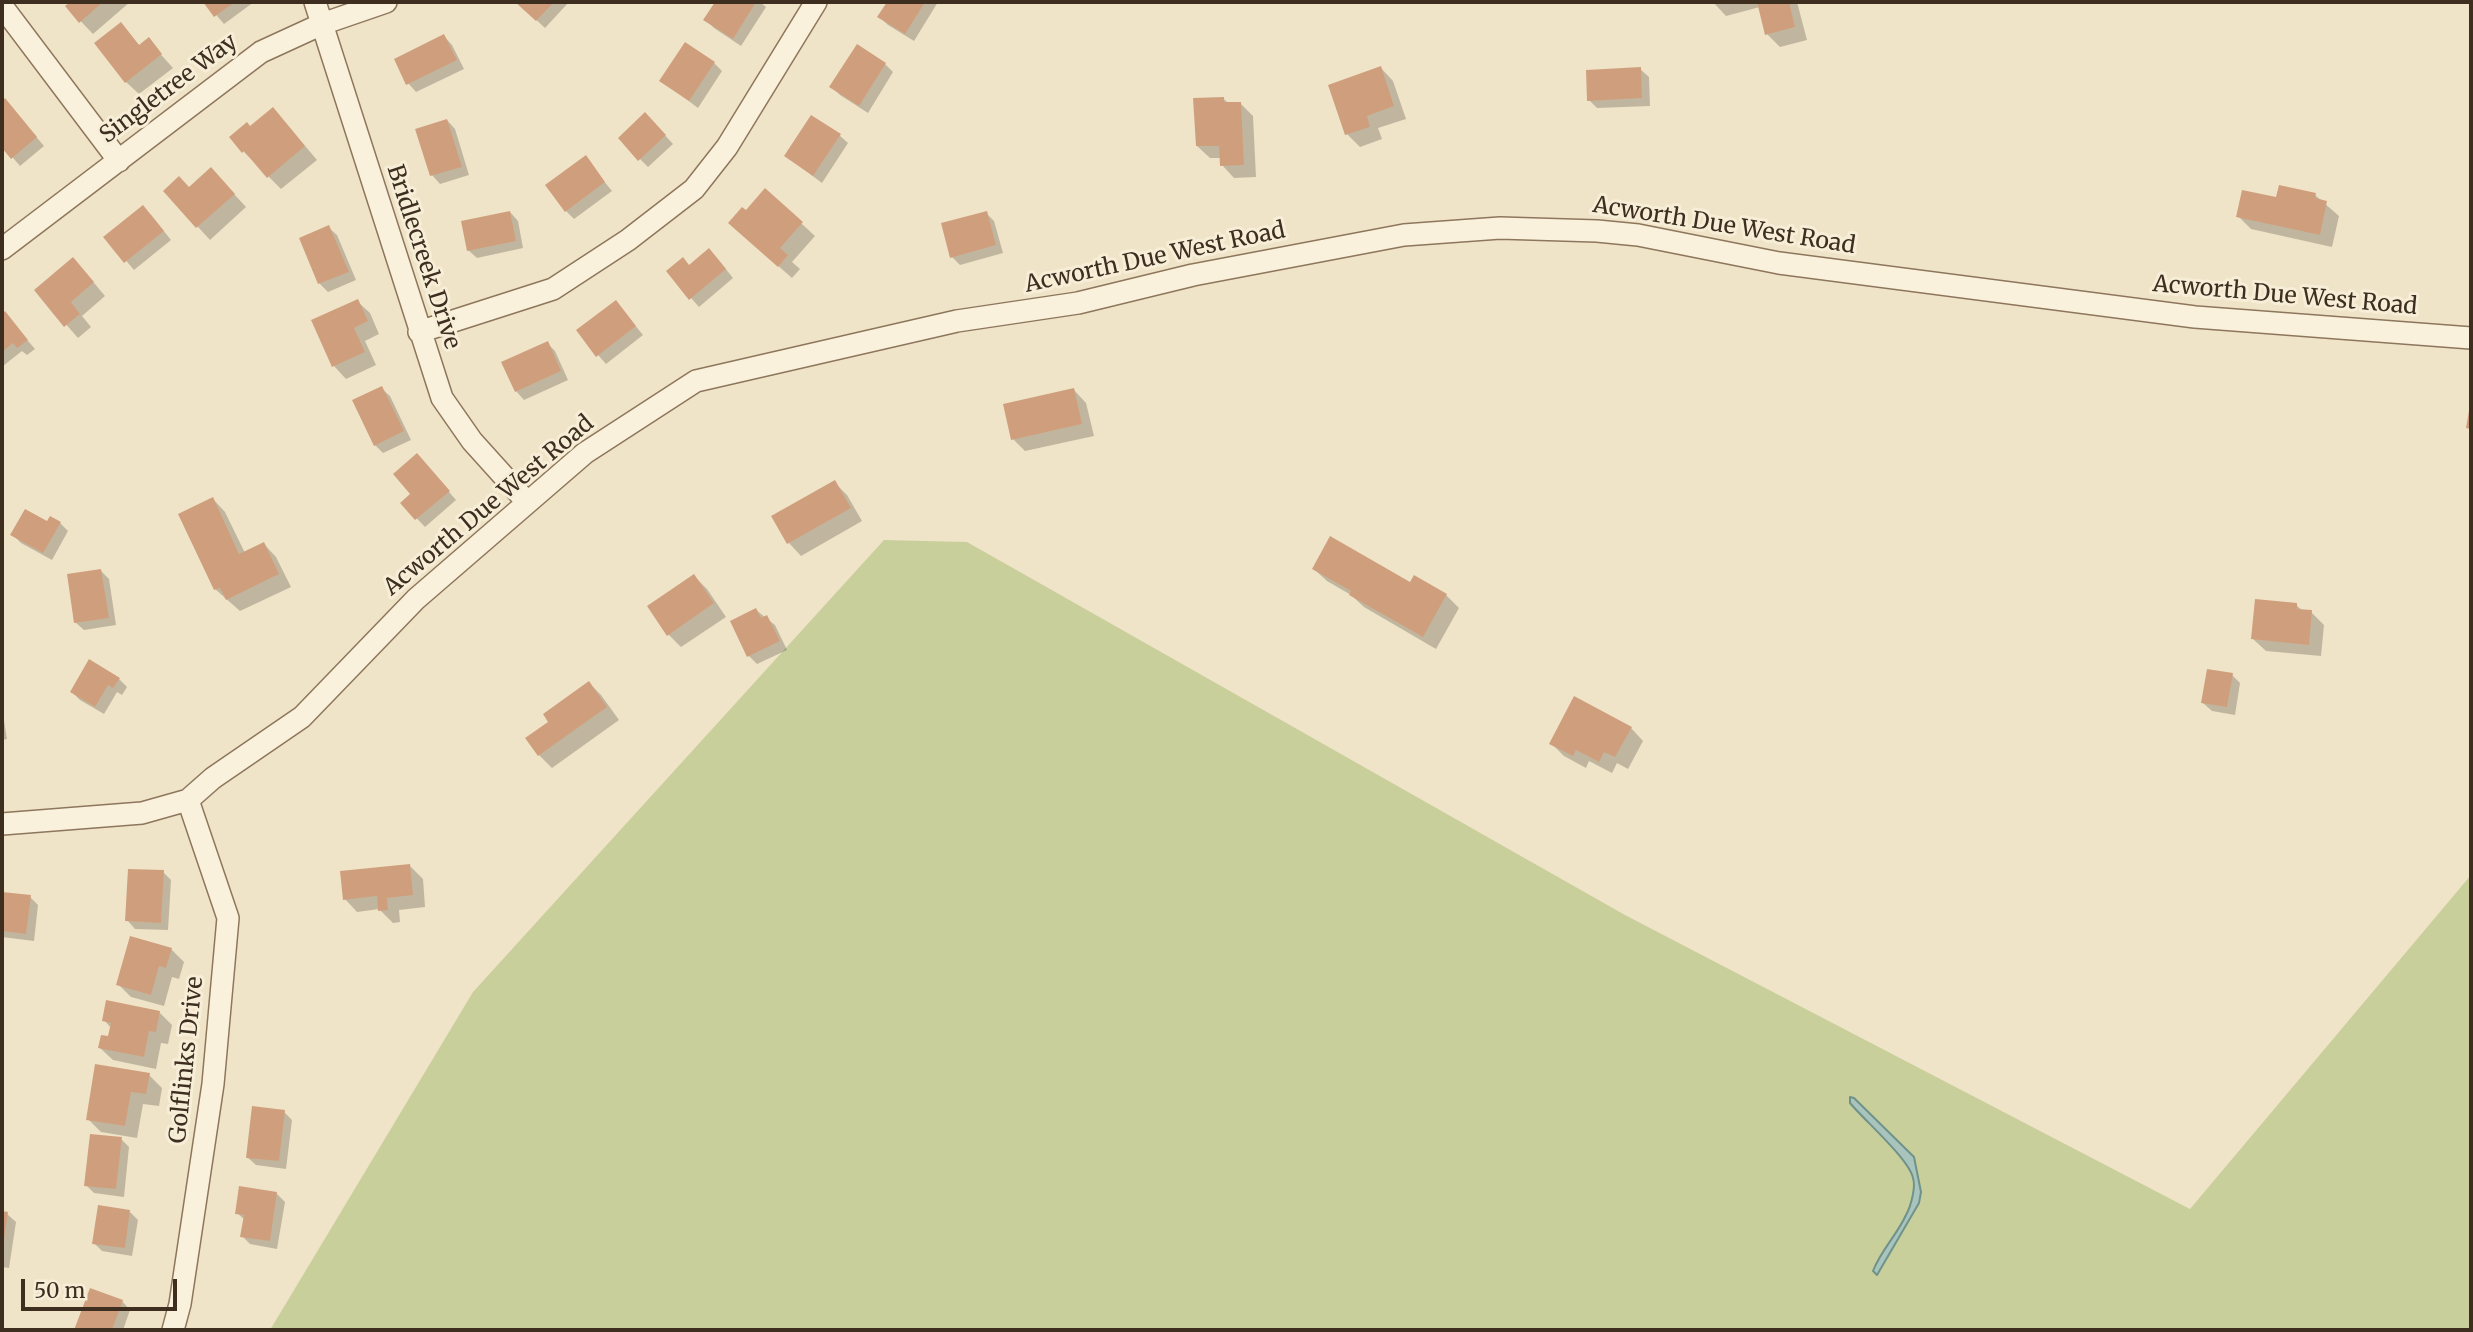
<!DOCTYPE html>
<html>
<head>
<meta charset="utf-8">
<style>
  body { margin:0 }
  #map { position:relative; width:2473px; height:1332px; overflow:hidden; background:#f0e4c8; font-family:Merriweather,serif }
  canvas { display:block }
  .frame { position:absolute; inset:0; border:4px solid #3d2e20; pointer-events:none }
  .scale { position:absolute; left:21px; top:1279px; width:156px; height:32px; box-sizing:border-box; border:4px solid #3d2e20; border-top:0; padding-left:9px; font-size:21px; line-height:24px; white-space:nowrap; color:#3d2e20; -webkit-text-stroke:5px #f7eed8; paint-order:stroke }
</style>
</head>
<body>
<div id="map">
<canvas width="2473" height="1332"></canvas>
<div class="frame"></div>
<div class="scale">50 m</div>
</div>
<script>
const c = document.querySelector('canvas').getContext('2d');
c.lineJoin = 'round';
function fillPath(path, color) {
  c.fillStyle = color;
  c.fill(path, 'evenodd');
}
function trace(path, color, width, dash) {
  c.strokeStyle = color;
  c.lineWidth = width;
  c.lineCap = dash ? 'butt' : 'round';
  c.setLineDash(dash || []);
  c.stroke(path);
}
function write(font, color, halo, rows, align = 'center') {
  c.font = font + ' Merriweather,serif';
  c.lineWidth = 6;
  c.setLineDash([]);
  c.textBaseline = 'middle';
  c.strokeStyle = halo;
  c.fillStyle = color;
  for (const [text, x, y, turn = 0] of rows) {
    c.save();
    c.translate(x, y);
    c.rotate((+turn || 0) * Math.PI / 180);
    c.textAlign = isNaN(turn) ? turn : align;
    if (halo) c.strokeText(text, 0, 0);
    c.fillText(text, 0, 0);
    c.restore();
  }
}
fillPath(new Path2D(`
  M884,540L967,542L1625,915L2190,1209L2471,875V1330H270L473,992Z`), '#c9cf9b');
const water = new Path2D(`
  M1850,1097L1854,1098L1914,1157L1921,1192L1919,1203L1877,1275L1873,1271C1881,1250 1897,1235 1906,1215C1911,1206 1916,1187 1913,1178C1909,1159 1864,1120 1850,1103Z`);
fillPath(water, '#a9c4bc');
trace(water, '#6f938a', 2);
fillPath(new Path2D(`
  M71,2H130L93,34L67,7Z
  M205,2H254L224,24Z
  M517,2H569L545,28Z
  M717,2H760L766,7L741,46L714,28L706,20Z
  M889,2H938L914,41L888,25L879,16Z
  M1713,2H1797L1807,40L1780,47L1767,34L1760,7L1726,16Z
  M120,24L140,46L148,40L173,68L139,94L126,82Z
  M444,36L452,45L464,69L416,92L408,83Z
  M857,47L885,64L893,72L868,113L840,95L832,87Z
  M714,63L722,71L698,108L662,81Z
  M1381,68L1393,81L1406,119L1378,128L1382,139L1360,147L1347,134Z
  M1640,69L1649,77L1650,106L1597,108L1589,100Z
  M1223,98L1229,104L1240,103L1253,116L1256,177L1234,178L1222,165L1221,158H1210L1197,146Z
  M5,100L44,146L20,166L2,145V103Z
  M447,120L455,129L469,175L440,184L432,175Z
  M285,122L317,160L281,189L243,151L250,128Z
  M653,122L673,144L648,167L640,159Z
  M839,135L848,143L822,183L786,156Z
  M585,158L612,191L574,219L566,211Z
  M223,182L246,207L210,240L165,191Z
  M765,190L815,236L792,262L800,269L792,278L743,235L746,212Z
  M2315,195L2339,216L2332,247L2251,229L2238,216L2278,199Z
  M510,212L518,221L523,248L477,258L468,250Z
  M986,213L994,221L1003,253L960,265L952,257Z
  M151,215L171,240L134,270L106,237Z
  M328,227L337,235L356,280L328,292L320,284L301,239Z
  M717,258L733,278L699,307L668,272Z
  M85,272L105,296L82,316L91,327L78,338L36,290Z
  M357,301L370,313L379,334L365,341L376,365L346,379L334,366L313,321Z
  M616,302L643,335L606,364L598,355Z
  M5,314L35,349L27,355L22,351L3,366L2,316Z
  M547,343L555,351L568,380L524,400L516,391Z
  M381,388L390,396L411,440L383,453L375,445Z
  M1074,390L1086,403L1094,436L1025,451L1013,439Z
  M425,464L456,500L425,527L402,503L413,494Z
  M834,482L847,495L862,521L801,556L789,543Z
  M213,499L225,512L245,553L264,544L276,557L291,587L240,611L215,589Z
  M60,523L68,531L52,560L21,543L13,535L48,524Z
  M1314,569L1411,584L1446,595L1459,608L1436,649L1364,607L1351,595L1327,581Z
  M101,571L109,579L116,625L84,630L75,622Z
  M694,576L707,589L726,617L681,647L668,634Z
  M2296,605L2303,611L2311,612L2324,625L2321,656L2266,651L2253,639Z
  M756,610L775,625L787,650L757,664L749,656Z
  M2232,675L2240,683L2235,715L2212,711L2203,703Z
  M119,679L127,687L122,695L117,692L104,714L80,700L72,692Z
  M589,683L601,695L619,720L552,768L539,755L551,722Z
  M2,708L7,739L2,740Z
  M1631,728L1643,741L1628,769L1617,763L1612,773L1589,761L1586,768L1564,756L1551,743Z
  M410,866L423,879L425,907L399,910L400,922L393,923L379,909L357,912L345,899Z
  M163,872L171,880L168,930L135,929L127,920Z
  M2,894L30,897L38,905L34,941L2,937Z
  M171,949L184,962L179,979L172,977L164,1006L131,997L118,984Z
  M159,1012L172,1025L168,1044L161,1043L156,1069L113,1060L100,1048L109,1038L111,1028L104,1020Z
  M149,1075L162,1088L159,1106L143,1104L137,1138L101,1132L88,1119Z
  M284,1112L292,1120L286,1169L256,1165L247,1157Z
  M121,1139L129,1147L124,1197L94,1193L86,1185Z
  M277,1194L285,1202L277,1249L250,1244L242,1236L245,1220L237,1213Z
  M130,1212L138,1220L132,1256L102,1251L94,1243Z
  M2,1213L7,1214L16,1222L9,1268L2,1267Z
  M91,1290L122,1301L130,1310L123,1330H76Z`), '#0003');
fillPath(new Path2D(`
  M70,2H103L79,23L65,6Z
  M203,2H235L214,17Z
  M515,2H554L536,21Z
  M715,2H756L733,39L703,20Z
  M887,2H925L905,34L877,17Z
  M1757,2H1789L1795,27L1765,35Z
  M121,22L139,45L149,37L162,54L125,83L94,43Z
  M444,34L457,60L406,85L394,59Z
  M685,42L715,62L689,101L659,81Z
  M857,44L886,63L859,106L829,87Z
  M1381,66L1394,106L1367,116L1370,127L1345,135L1328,85Z
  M1641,67L1642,98L1587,101L1586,70Z
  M1224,97V102H1241L1244,165L1220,166L1219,146H1196L1193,98Z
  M5,98L37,137L11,159L2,148V101Z
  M273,107L305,146L267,178L244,151L242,153L229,137L247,122L250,126Z
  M645,112L666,135L638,161L618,138Z
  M811,115L841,134L813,176L784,156Z
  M447,119L462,167L430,176L415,129Z
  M586,155L605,182L565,212L545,185Z
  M211,167L235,194L196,228L163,191L179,176L189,187Z
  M2279,185L2316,193L2315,198L2327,201L2320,235L2236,217L2242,190L2276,197Z
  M765,188L803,222L780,248L788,255L778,267L728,223L742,207L746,210Z
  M143,205L164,231L124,263L103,237Z
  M510,211L516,241L467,251L461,221Z
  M987,211L996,245L950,258L941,223Z
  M329,225L349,272L318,284L299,238Z
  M709,248L726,269L689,300L666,271L683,257L689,265Z
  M73,257L94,282L71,302L80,314L64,327L34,290Z
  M358,299L368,321L354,328L365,352L332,367L311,320Z
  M616,300L636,326L596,357L576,330Z
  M5,311L28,340L17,348L13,343L2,352V314Z
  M548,341L561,371L515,392L501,362Z
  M382,386L404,431L374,446L352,400Z
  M1074,388L1082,424L1011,440L1003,404Z
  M2470,405H2471V429L2466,428Z
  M417,453L450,491L415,520L400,503L410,494L393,474Z
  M835,480L851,508L787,544L771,516Z
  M213,497L239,554L264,542L279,574L226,600L220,588L214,590L178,514Z
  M25,509L47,521L50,516L61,522L43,553L10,535Z
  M1330,536L1410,582L1414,575L1447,594L1423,637L1349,595L1351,591L1312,569Z
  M101,569L109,618L74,623L67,574Z
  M694,574L714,603L667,636L647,606Z
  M2255,599L2297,603V609L2312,610L2309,645L2251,639Z
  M756,608L761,618L767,615L780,641L747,657L730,621Z
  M89,659L120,678L113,688L108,685L95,707L70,692Z
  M2207,669L2233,673L2227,707L2201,703Z
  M589,681L607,707L538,756L525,738L548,722L543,714Z
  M1574,696L1632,727L1615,757L1604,752L1599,762L1576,750L1573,756L1549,744Z
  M410,864L413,895L387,898L388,910L378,911L377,896L343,900L340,871Z
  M128,869L164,870L161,923L125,921Z
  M2,892L31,895L26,934L2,931Z
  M130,936L172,948L166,968L159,966L151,995L116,985Z
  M106,1000L160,1011L156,1032L149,1031L144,1057L98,1048L101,1035L108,1036L111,1023L102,1021Z
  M95,1064L150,1073L146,1094L131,1092L125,1126L86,1120Z
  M252,1106L285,1110L279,1161L246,1158Z
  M90,1134L122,1137L116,1189L84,1186Z
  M239,1186L277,1192L270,1241L240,1237L244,1215L235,1214Z
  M98,1205L130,1210L125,1248L92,1244Z
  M2,1211L8,1212L3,1245H2Z
  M90,1288L123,1300L112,1330H74Z`), '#cf9f7d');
const street = new Path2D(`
  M315,2L442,398L472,441L527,502
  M2,6L119,161
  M2,249L261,52L322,24L386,2
  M419,332L553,289L628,240L694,189L727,147L816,2
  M2,824L142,813L188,800L213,778L302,717L416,599L585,453L696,381L957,321L1078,303L1193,275L1404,235L1500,228L1597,231L1638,235L1779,263L2195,317L2471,338
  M173,1330L180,1304L213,1084L228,918L188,800`);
trace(street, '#8d765c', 24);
trace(street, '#faf1dc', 21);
write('23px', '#3d2e20', '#f7eed8', [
  ["Singletree Way",169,89,-37],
  ["Acworth Due West Road",1724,226,9],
  ["Bridlecreek Drive",423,257,72],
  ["Acworth Due West Road",1155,258,-12],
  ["Acworth Due West Road",2285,296,5],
  ["Acworth Due West Road",489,506,-40],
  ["Golflinks Drive",187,1060,-84]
]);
</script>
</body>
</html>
